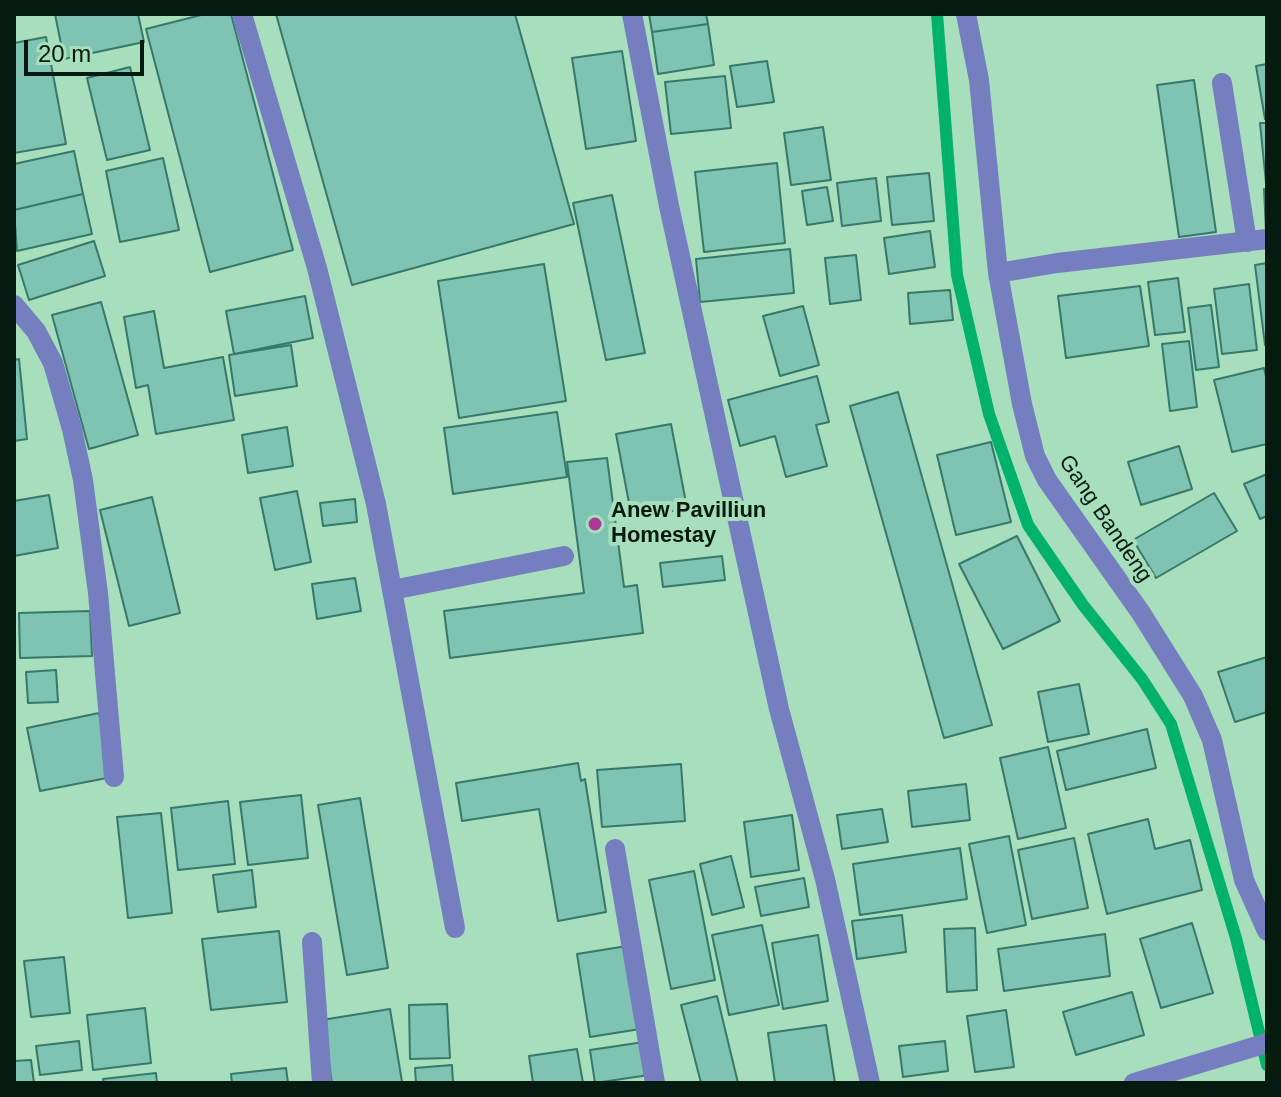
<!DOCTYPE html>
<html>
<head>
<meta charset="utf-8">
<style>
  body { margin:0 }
  #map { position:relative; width:1281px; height:1097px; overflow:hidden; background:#a7debc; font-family:Helvetica,sans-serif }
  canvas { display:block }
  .frame { position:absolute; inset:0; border:16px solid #061b0f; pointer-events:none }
  .scale { position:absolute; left:24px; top:40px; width:120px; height:36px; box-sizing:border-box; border:4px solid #061b0f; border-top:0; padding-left:10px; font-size:24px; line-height:28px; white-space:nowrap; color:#061b0f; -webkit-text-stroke:6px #a7debc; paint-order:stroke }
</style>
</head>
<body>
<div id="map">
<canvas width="1281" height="1097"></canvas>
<div class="frame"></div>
<div class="scale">20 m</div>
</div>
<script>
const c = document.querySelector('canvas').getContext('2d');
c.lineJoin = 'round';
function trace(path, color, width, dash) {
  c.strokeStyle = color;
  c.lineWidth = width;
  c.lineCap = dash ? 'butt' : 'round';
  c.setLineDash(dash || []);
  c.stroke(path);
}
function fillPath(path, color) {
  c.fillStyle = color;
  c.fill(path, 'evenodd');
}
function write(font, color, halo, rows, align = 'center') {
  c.font = font + ' Helvetica,sans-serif';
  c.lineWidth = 8;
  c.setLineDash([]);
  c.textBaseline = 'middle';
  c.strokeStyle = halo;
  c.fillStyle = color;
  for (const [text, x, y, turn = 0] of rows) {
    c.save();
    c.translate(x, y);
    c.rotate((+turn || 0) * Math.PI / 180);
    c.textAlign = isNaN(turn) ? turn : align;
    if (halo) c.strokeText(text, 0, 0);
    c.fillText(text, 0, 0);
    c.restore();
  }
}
trace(new Path2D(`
  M937,14L957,275L989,414L1028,525L1083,605L1142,679L1171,724L1236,938L1267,1065`), '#01b26d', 12);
const building = new Path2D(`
  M55,14H138L144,42L64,59Z
  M205,14H231L293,250L210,272L146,29Z
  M276,14H515L574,224L352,285Z
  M649,14H706L708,24L652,32Z
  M708,24L714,65L658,74L652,32Z
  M46,37L66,144L14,153V43Z
  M622,51L636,141L586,149L572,58Z
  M767,61L774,102L737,107L730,66Z
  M1267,64V118L1265,119L1256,66Z
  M130,67L150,150L107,160L87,78Z
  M725,76L731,128L671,134L665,82Z
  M1194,80L1216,232L1179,237L1157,85Z
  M1260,123H1267V182L1266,183Z
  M823,127L831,180L791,185L784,133Z
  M74,151L83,194L14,210V164Z
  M163,158L179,230L120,242L106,171Z
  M777,163L785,243L704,252L695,172Z
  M929,173L934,221L892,225L887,177Z
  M876,178L881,221L842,226L837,183Z
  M827,187L833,221L807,225L802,191Z
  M1264,189H1267V232H1266Z
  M83,194L92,234L17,251L14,210Z
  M612,195L645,353L606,360L573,203Z
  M930,231L935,267L889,274L884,238Z
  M94,241L105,276L29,300L18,265Z
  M790,249L794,293L700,302L696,259Z
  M856,255L861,300L830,304L825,258Z
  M1267,263V345H1265L1255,265Z
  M544,264L566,401L459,418L438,281Z
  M1178,278L1185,332L1155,335L1148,282Z
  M1249,284L1257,350L1222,354L1214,289Z
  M1140,286L1149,346L1066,358L1058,296Z
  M950,290L953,320L910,324L908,293Z
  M305,296L313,338L234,354L226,311Z
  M101,302L138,435L89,449L52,315Z
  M1211,305L1219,367L1196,370L1188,308Z
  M803,306L819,365L780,376L763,316Z
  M154,311L164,368L223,357L234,420L156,434L148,385L136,388L124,317Z
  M1189,341L1197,407L1170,411L1162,344Z
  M291,345L297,386L235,396L229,355Z
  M19,359L27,439L14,441V360Z
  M1264,368L1267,381V444L1232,452L1214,380Z
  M817,376L829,422L816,425L827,466L786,477L775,436L740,446L728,400Z
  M898,392L992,725L944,738L850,406Z
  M557,412L567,477L453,494L444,428Z
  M671,424L687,508L632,519L616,434Z
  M287,427L293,466L248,473L242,435Z
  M991,442L1011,522L956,535L937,455Z
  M1179,446L1192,489L1141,505L1128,462Z
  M607,458L624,587L637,585L643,633L450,658L444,611L584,593L567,462Z
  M1267,474V516L1260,519L1244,484Z
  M297,491L311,562L275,570L260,498Z
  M1214,493L1237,531L1156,578L1133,540Z
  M49,495L58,548L14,556V501Z
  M152,497L180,613L129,626L100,510Z
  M355,499L357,522L323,526L320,503Z
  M1017,536L1060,621L1003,649L959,564Z
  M722,556L725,580L663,587L660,563Z
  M355,578L361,611L317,619L312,584Z
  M90,611L92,656L20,658L19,613Z
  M1267,657V712L1235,722L1218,672Z
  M56,670L58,702L28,703L26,672Z
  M1079,684L1089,734L1048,742L1038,692Z
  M99,713L112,777L40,791L27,728Z
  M1147,729L1156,768L1066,790L1057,751Z
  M1048,747L1066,828L1018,839L1000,758Z
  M578,763L581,781L585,779L606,912L558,921L539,809L462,821L456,783Z
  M681,764L685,821L602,827L597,770Z
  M966,784L970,820L912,827L908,791Z
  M301,795L308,858L248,865L240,802Z
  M360,798L388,968L347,975L318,805Z
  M228,801L235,864L178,870L171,808Z
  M882,809L888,842L842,849L837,815Z
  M161,813L172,913L128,918L117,817Z
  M792,815L799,870L751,877L744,822Z
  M1148,819L1155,849L1190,840L1202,890L1107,914L1088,834Z
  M1009,836L1026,925L987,933L969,844Z
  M1074,838L1088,908L1032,919L1018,850Z
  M960,848L967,899L860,915L853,864Z
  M731,856L744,907L712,915L700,864Z
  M252,870L256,907L218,912L213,875Z
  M694,871L715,980L671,989L649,880Z
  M804,878L809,907L761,916L755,887Z
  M902,915L906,952L857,959L852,921Z
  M1192,923L1213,993L1161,1008L1140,939Z
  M762,925L779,1005L729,1015L712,935Z
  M975,928L977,990L947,992L944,929Z
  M279,931L287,1002L211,1010L202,939Z
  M1105,934L1110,976L1004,991L998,949Z
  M818,935L828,1001L783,1009L772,943Z
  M627,946L640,1029L590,1037L577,954Z
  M64,957L70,1013L31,1017L24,961Z
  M1132,992L1144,1035L1076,1055L1063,1012Z
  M717,996L738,1083H701L681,1005Z
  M447,1004L450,1058L410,1059L409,1005Z
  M145,1008L151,1063L93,1070L87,1015Z
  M390,1009L402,1082L332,1083L322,1020Z
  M1006,1010L1014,1067L975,1072L967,1016Z
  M826,1025L835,1083H775L768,1033Z
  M79,1041L82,1070L40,1075L36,1046Z
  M945,1041L948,1071L903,1077L899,1046Z
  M644,1042L649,1075L595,1083L590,1050Z
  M577,1049L583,1083H533L529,1056Z
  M31,1060L34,1083H14V1061Z
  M452,1065L453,1083H416L415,1068Z
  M286,1068L288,1083H232L231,1074Z
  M156,1073L157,1083H104L103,1079Z`);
fillPath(building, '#7fc3b2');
trace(building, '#35796a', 2);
trace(new Path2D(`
  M242,14L317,268L376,504L455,928
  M632,14L669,206L779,709L825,879L870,1083
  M966,14L979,80L998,273L1022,404L1035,456L1047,480L1141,613L1193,696L1212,740L1244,880L1267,931
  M1222,83L1247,242
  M998,273L1057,263L1267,239
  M14,305L36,331L53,363L72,429L83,480L98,593L114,777
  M392,590L564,556
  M615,849L655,1083
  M312,942L322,1083
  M1134,1083L1267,1043`), '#757ebf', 20);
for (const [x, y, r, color] of [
  [595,524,8,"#ac3994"]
]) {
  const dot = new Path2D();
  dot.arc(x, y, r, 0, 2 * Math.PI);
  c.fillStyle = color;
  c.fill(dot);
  trace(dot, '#a7debc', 3);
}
write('bold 22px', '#061b0f', '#a7debc', [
  ["Anew Pavilliun",611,511],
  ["Homestay",611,536]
], 'left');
write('22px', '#061b0f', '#a7debc', [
  ["Gang Bandeng",1105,519,56]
]);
</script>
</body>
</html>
